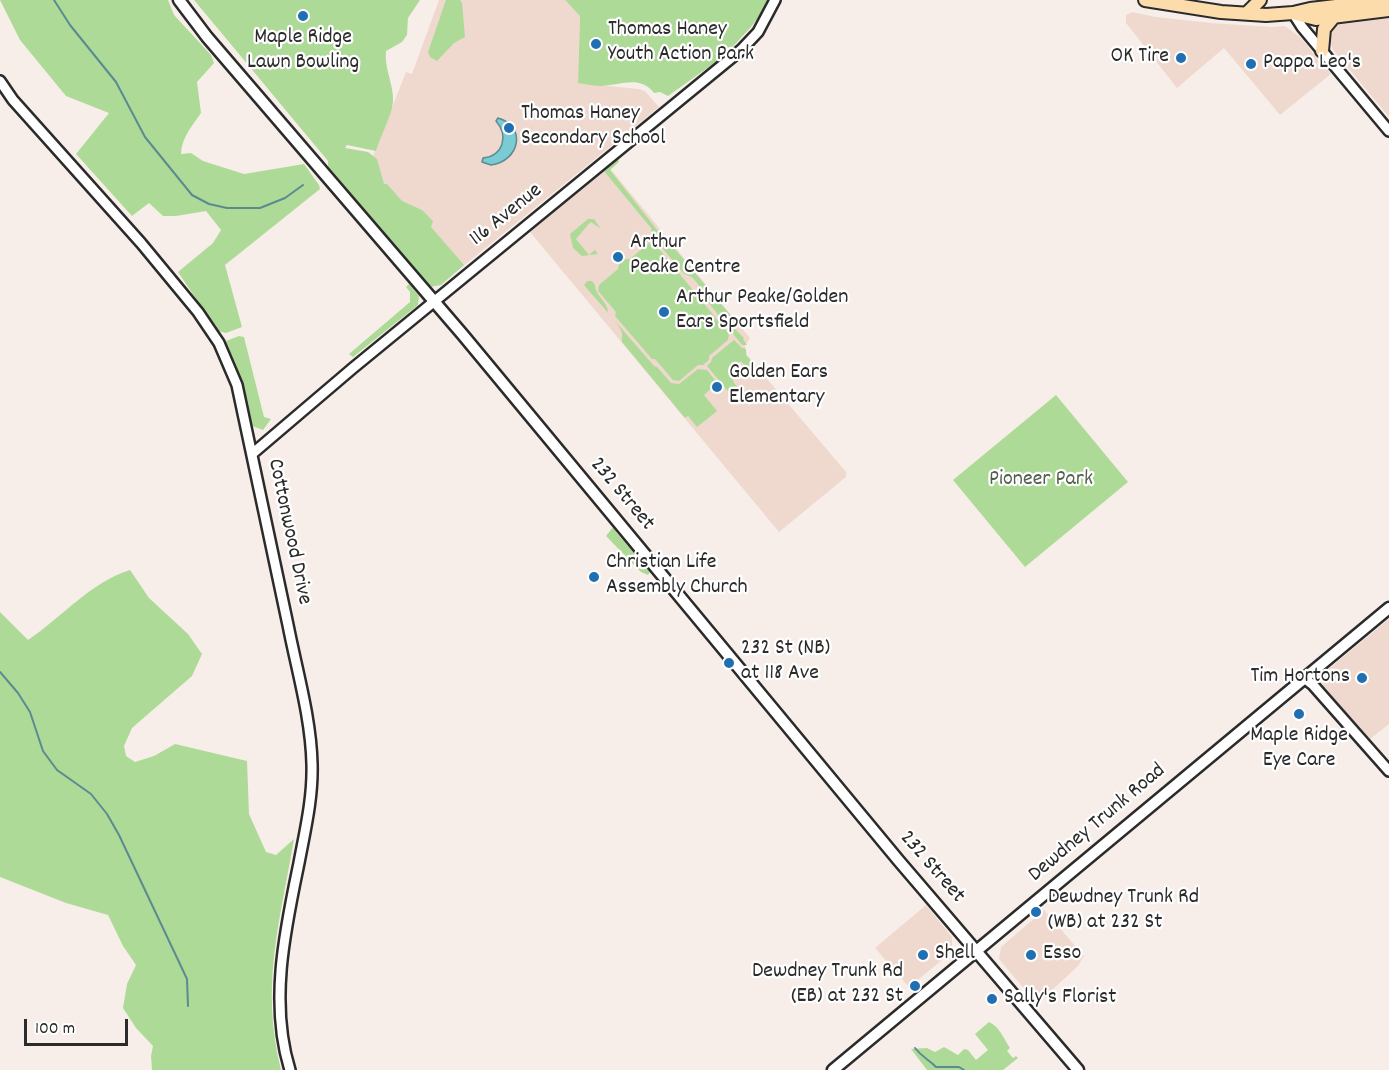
<!DOCTYPE html>
<html>
<head>
<meta charset="utf-8">
<style>
  body { margin:0 }
  #map { position:relative; width:1389px; height:1070px; overflow:hidden; background:#f8eee9; font-family:Dekko,sans-serif }
  canvas { display:block }
  .scale { position:absolute; left:24px; top:1019px; width:104px; height:27px; box-sizing:border-box; border:3px solid #2b2b2b; border-top:0; padding-left:8px; font-size:18px; line-height:21px; white-space:nowrap; color:#2b2b2b; -webkit-text-stroke:4px #fff; paint-order:stroke }
</style>
</head>
<body>
<div id="map">
<canvas width="1389" height="1070"></canvas>
<div class="scale">100 m</div>
</div>
<script>
const c = document.querySelector('canvas').getContext('2d');
c.lineJoin = 'round';
function fillPath(path, color) {
  c.fillStyle = color;
  c.fill(path, 'evenodd');
}
function trace(path, color, width, dash) {
  c.strokeStyle = color;
  c.lineWidth = width;
  c.lineCap = dash ? 'butt' : 'round';
  c.setLineDash(dash || []);
  c.stroke(path);
}
function write(font, color, halo, rows, align = 'center') {
  c.font = font + ' Dekko,sans-serif';
  c.lineWidth = 4.5;
  c.setLineDash([]);
  c.textBaseline = 'middle';
  c.strokeStyle = halo;
  c.fillStyle = color;
  for (const [text, x, y, turn = 0] of rows) {
    c.save();
    c.translate(x, y);
    c.rotate((+turn || 0) * Math.PI / 180);
    c.textAlign = isNaN(turn) ? turn : align;
    if (halo) c.strokeText(text, 0, 0);
    c.fillText(text, 0, 0);
    c.restore();
  }
}
fillPath(new Path2D(`
  M439,0H565L580,15L578,83L639,89L645,91L659,107L446,280L350,189L373,156L406,72L412,74Z
  M1132,12L1156,17L1211,23L1272,27L1285,26L1300,37L1331,74L1280,115L1224,48L1177,88L1126,23V15Z
  M1389,14V117L1334,51L1329,41V29L1334,25L1342,21Z
  M609,167L750,338L745,346L747,355L846,472V477L779,532L530,232Z
  M1389,619V724L1370,739L1323,686L1321,678L1325,672Z
  M926,905L952,937V952L909,987L875,948Z
  M1044,910L1084,956L1078,966L1037,1004L999,959L1001,947Z`), '#efd9ce');
fillPath(new Path2D(`
  M0,0H168L174,15L211,55L214,63L197,82L201,113C193,125 181,138 181,154L191,153L203,161L244,174L304,164L319,185L320,189L225,265L242,327L226,333L218,331L178,272L213,243L221,230L206,211L176,216H163L149,203L132,216L76,154L109,113L66,96L20,40Z
  M194,0H420L408,18L407,35L402,42L386,51C384,69 394,84 393,102C392,115 380,137 376,151L347,145L345,148L368,152L377,159L384,184H387L402,201L422,210L433,221L431,227L464,265L441,285L430,287L328,166V161Z
  M446,0H460L462,3L465,37L454,43L437,61L430,57L428,52Z
  M565,0H771L751,27L724,56L668,96L660,92L654,93C640,75 621,85 602,86C594,86 586,84 578,83L580,16Z
  M618,159L619,162L610,170L669,245L674,248L738,324L734,328L744,338L743,339L747,345H742L708,302L707,295L692,277L684,274L653,237L651,228L604,171Z
  M588,219H594L601,229L591,222C585,227 582,233 576,239L589,255L595,250L598,254L582,256L573,248L570,234Z
  M649,243L655,244L729,334L728,340L709,356V360L703,365H698L679,381L673,380L655,359H652L615,316L616,312L598,291L599,285L618,269L619,264L625,259H630Z
  M587,281H592L595,285C595,296 608,301 608,313L654,366L657,367L671,383L679,384L698,369L707,370L719,385L714,386L704,395L717,411L697,427L688,416L685,418L622,342C621,339 623,336 622,333C621,325 590,293 584,285Z
  M409,284L419,296L418,305L353,357L349,354L410,302V292L406,287Z
  M239,336L244,337L264,417L271,419L263,430L252,426L239,381L225,345L226,341Z
  M734,340L742,348L746,349V355L754,364L748,369L741,361L730,371L734,383L739,389L732,396L707,366L711,362L712,358Z
  M1056,395L1128,482L1025,567L953,480Z
  M614,526L616,532L650,572L648,575L641,572L606,536Z
  M130,570L149,598L188,634L202,654L192,676L132,728L124,746L126,756L135,762L154,756L175,744L247,761L249,814L266,852L276,855L294,839C280,922 260,985 281,1070H152L151,1056L153,1046L136,1028L123,1008L127,984L136,965L123,946L108,915L66,903L0,877V612L28,640C62,617 91,582 130,570Z
  M989,1022C999,1026 1004,1039 1010,1048L1007,1051L1013,1058L1016,1056L1018,1058L1003,1070H927L911,1049L927,1048L935,1052L944,1047L958,1055L964,1049L968,1050L976,1060L988,1050L975,1034Z`), '#aeda98');
const water = new Path2D(`
  M498,118C527,126 520,161 491,165L482,162L483,158C503,156 509,136 496,121Z`);
fillPath(water, '#7bcbd5');
trace(water, '#5b8b91', 1.5);
trace(new Path2D(`
  M54,0L70,25L116,82L145,137L192,195L209,204L227,208H260L285,198L303,185
  M0,672L18,693L30,712L43,751L57,770L91,794L107,814L119,835L187,979L188,1006
  M915,1048C923,1058 928,1059 936,1067H959L964,1070`), '#5b8b91', 2);
const tertiary = new Path2D(`
  M1293,13L1302,27L1389,131
  M0,81L13,100L141,243L198,312L219,343L237,385C254,465 271,545 288,625C297,671 311,718 312,764C313,798 305,831 299,863C285,930 269,1003 290,1070
  M252,454L353,368L741,50L758,32L775,0
  M1304,678L1313,685L1389,771`);
const secondary = new Path2D(`
  M179,0L207,37L463,335L899,861L1078,1070
  M833,1070L1389,608`);
const primary = new Path2D(`
  M1145,0L1221,12L1266,15L1293,13L1310,9L1387,0
  M1247,13L1260,0
  M1296,14L1316,19L1389,10
  M1322,51L1324,29L1333,18`);
trace(tertiary, '#2b2b2b', 14);
trace(secondary, '#2b2b2b', 15);
trace(primary, '#2b2b2b', 16);
trace(tertiary, '#fff', 9);
trace(secondary, '#fff', 10);
trace(primary, '#fddcac', 12);
for (const [x, y, r, color] of [
  [303,16,6,"#1f6fb2"],
  [596,44,6,"#1f6fb2"],
  [1181,58,6,"#1f6fb2"],
  [1251,64,6,"#1f6fb2"],
  [509,128,6,"#1f6fb2"],
  [618,257,6,"#1f6fb2"],
  [664,312,6,"#1f6fb2"],
  [717,387,6,"#1f6fb2"],
  [594,577,6,"#1f6fb2"],
  [729,663,6,"#1f6fb2"],
  [1362,678,6,"#1f6fb2"],
  [1299,714,6,"#1f6fb2"],
  [1036,912,6,"#1f6fb2"],
  [923,955,6,"#1f6fb2"],
  [1031,955,6,"#1f6fb2"],
  [915,986,6,"#1f6fb2"],
  [992,999,6,"#1f6fb2"]
]) {
  const dot = new Path2D();
  dot.arc(x, y, r, 0, 2 * Math.PI);
  c.fillStyle = color;
  c.fill(dot);
  trace(dot, '#fff', 2);
}
write('22px', '#2b2b2b', '#fff', [
  ["Thomas Haney",608,31],
  ["Youth Action Park",608,56],
  ["Maple Ridge",303,39,"center"],
  ["Lawn Bowling",303,64,"center"],
  ["OK Tire",1169,58,"right"],
  ["Pappa Leo's",1263,64],
  ["Thomas Haney",521,115],
  ["Secondary School",521,140],
  ["Arthur",630,244],
  ["Peake Centre",630,269],
  ["Arthur Peake/Golden",676,299],
  ["Ears Sportsfield",676,324],
  ["Golden Ears",729,374],
  ["Elementary",729,399],
  ["Christian Life",606,564],
  ["Assembly Church",606,589],
  ["232 St (NB)",741,650],
  ["at 118 Ave",741,675],
  ["Tim Hortons",1350,678,"right"],
  ["Maple Ridge",1299,737,"center"],
  ["Eye Care",1299,762,"center"],
  ["Dewdney Trunk Rd",1048,899],
  ["(WB) at 232 St",1048,924],
  ["Shell",935,955],
  ["Esso",1043,955],
  ["Dewdney Trunk Rd",903,973,"right"],
  ["(EB) at 232 St",903,998,"right"],
  ["Sally's Florist",1004,999]
], 'left');
write('22px', '#2b2b2b', '#fff', [
  ["116 Avenue",507,216,-39],
  ["232 Street",621,495,50],
  ["Cottonwood Drive",288,532,78],
  ["Dewdney Trunk Road",1098,824,-40],
  ["232 Street",931,868,49]
]);
write('22px', '#52604c', '#fff', [
  ["Pioneer Park",1041,481]
]);
</script>
</body>
</html>
